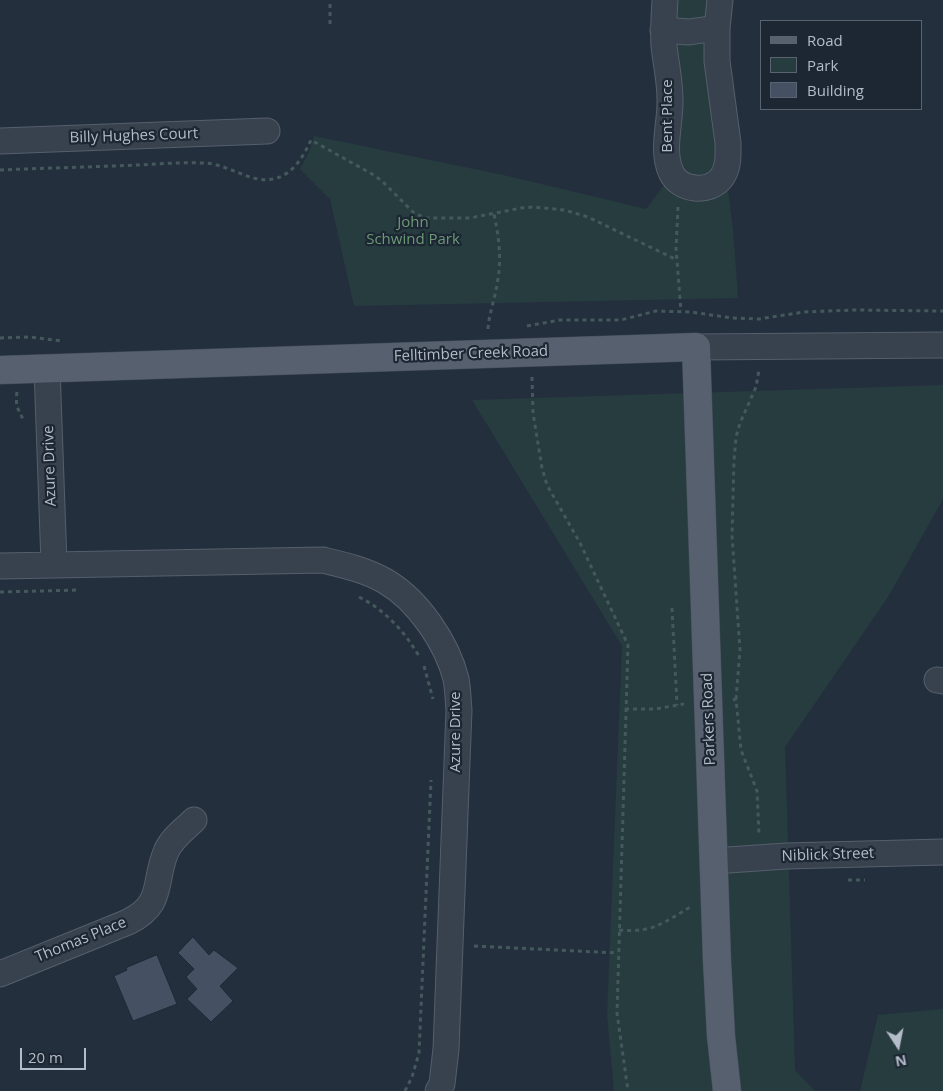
<!DOCTYPE html>
<html>
<head>
<meta charset="utf-8">
<style>
  body { margin:0 }
  #map { position:relative; width:943px; height:1091px; overflow:hidden; background:#242f3e; font-family:"Open Sans",sans-serif }
  canvas { display:block }
  .legend { position:absolute; left:760px; top:20px; width:162px; height:90px; box-sizing:border-box; background:#1d2633; border:1px solid #59626f; margin:0; padding:6px 9px; list-style:none; font-size:15px; color:#b4bcc9 }
  .legend li { display:flex; align-items:center; gap:10px; height:25px }
  .legend b { width:25px; border:1px solid #59626f }
  .north { position:absolute; left:873px; top:1021px; width:50px; height:50px; -webkit-text-stroke:4px #1d2633; paint-order:stroke; rotate:169deg; font-size:14px; font-weight:700; line-height:20px; text-align:center; color:#b4bcc9 }
  .north::after { content:''; display:block; margin:auto; width:18px; height:22px; background:#b4bcc9; clip-path:polygon(50% 0,100% 100%,50% 72%,0 100%) }
  .scale { position:absolute; left:20px; top:1048px; width:66px; height:22px; box-sizing:border-box; border:2px solid #b4bcc9; border-top:0; padding-left:6px; font-size:15px; line-height:18px; white-space:nowrap; color:#b4bcc9; -webkit-text-stroke:4px #1d2633; paint-order:stroke }
</style>
</head>
<body>
<div id="map">
<canvas width="943" height="1091"></canvas>
<ul class="legend">
<li><b style="height:6px;background:#56606e"></b>Road</li>
<li><b style="height:14px;background:#263c3f"></b>Park</li>
<li><b style="height:14px;background:#455162"></b>Building</li>
</ul>
<div class="north">N</div>
<div class="scale">20 m</div>
</div>
<script>
const c = document.querySelector('canvas').getContext('2d');
c.lineJoin = 'round';
function fillPath(path, color) {
  c.fillStyle = color;
  c.fill(path, 'evenodd');
}
function trace(path, color, width, dash) {
  c.strokeStyle = color;
  c.lineWidth = width;
  c.lineCap = dash ? 'butt' : 'round';
  c.setLineDash(dash || []);
  c.stroke(path);
}
function write(font, color, halo, rows, align = 'center') {
  c.font = font + ' "Open Sans",sans-serif';
  c.lineWidth = 4.5;
  c.setLineDash([]);
  c.textBaseline = 'middle';
  c.strokeStyle = halo;
  c.fillStyle = color;
  for (const [text, x, y, turn = 0] of rows) {
    c.save();
    c.translate(x, y);
    c.rotate((+turn || 0) * Math.PI / 180);
    c.textAlign = isNaN(turn) ? turn : align;
    if (halo) c.strokeText(text, 0, 0);
    c.fillText(text, 0, 0);
    c.restore();
  }
}
fillPath(new Path2D(`
  M670,0H715L711,59L733,229L738,298L354,306L330,199L300,169L309,152L314,136L508,176L646,209L665,184Z
  M943,385V499L888,597L785,747L795,1070L815,1091H614L607,1015L622,646L472,400Z
  M943,1009V1091H860L878,1015Z`), '#263c3f');
const building = new Path2D(`
  M193,937L209,955L214,950L238,968L220,986L233,1001L211,1022L187,999L197,989L186,977L194,969L178,953Z
  M157,955L177,1004L133,1021L114,976L127,970L126,968Z`);
fillPath(building, '#455162');
trace(building, '#1f2835', 1);
const minor = new Path2D(`
  M665,0C664,16 663,30 664,46C666,64 670,81 670,99C671,122 661,150 671,172C679,191 710,194 722,177C729,167 728,155 728,143L717,61V28L720,0
  M663,30L689,32L717,28
  M0,141L267,131
  M696,347L943,345
  M47,368L54,564
  M0,566L323,560C344,565 366,570 385,581C418,600 447,643 456,679C458,689 458,700 459,710L446,1049L442,1084L438,1091
  M937,680L943,681
  M714,861L786,856L943,852
  M0,974L128,922C165,904 153,882 166,852C171,839 184,830 194,820`);
const major = new Path2D(`
  M0,370L696,347L717,961L721,1036L727,1091`);
trace(minor, '#565f6c', 27);
trace(major, '#414a57', 29);
trace(new Path2D(`
  M330,24V0
  M0,170C46,168 92,167 138,165C159,164 181,162 203,163C227,163 251,184 273,179C293,175 303,157 311,140L372,174L382,181L413,212L425,218H470L521,208L533,207L564,210L588,217L677,260
  M678,207L676,248L681,311
  M527,326L560,320H621L656,311L691,312L732,318L759,319L804,312L854,310L943,311
  M488,329C489,313 495,299 497,284C502,260 499,238 494,214
  M0,338L30,337L62,341
  M532,377L533,413L542,468L547,485L580,543L628,645L617,1013L628,1091
  M17,392C15,406 18,409 24,421
  M0,592L79,590
  M359,597C385,610 404,631 419,656
  M672,608L677,705
  M424,666L433,699
  M736,699L740,650L732,535L734,460L736,437L740,423L756,387L759,370
  M733,700L736,699L741,750L757,791L759,834
  M625,709H655L684,704
  M848,880H865
  M619,930C653,933 663,923 692,906
  M474,946L618,953
  M405,1091L412,1077L419,1053L431,780`), '#44595c', 3, [4, 4]);
trace(minor, '#38414e', 25);
trace(major, '#56606e', 28);
write('15px', '#b4bcc9', '#1d2633', [
  ["Bent Place",668,116,-90],
  ["Billy Hughes Court",134,136,-2],
  ["Felltimber Creek Road",471,354,-2],
  ["Azure Drive",50,466,-92],
  ["Parkers Road",709,719,-92],
  ["Azure Drive",456,732,-90],
  ["Niblick Street",828,855,-2],
  ["Thomas Place",81,940,-22]
]);
write('15px', '#6b9a76', '#1d2633', [
  ["John",413,223],
  ["Schwind Park",413,240]
]);
</script>
</body>
</html>
